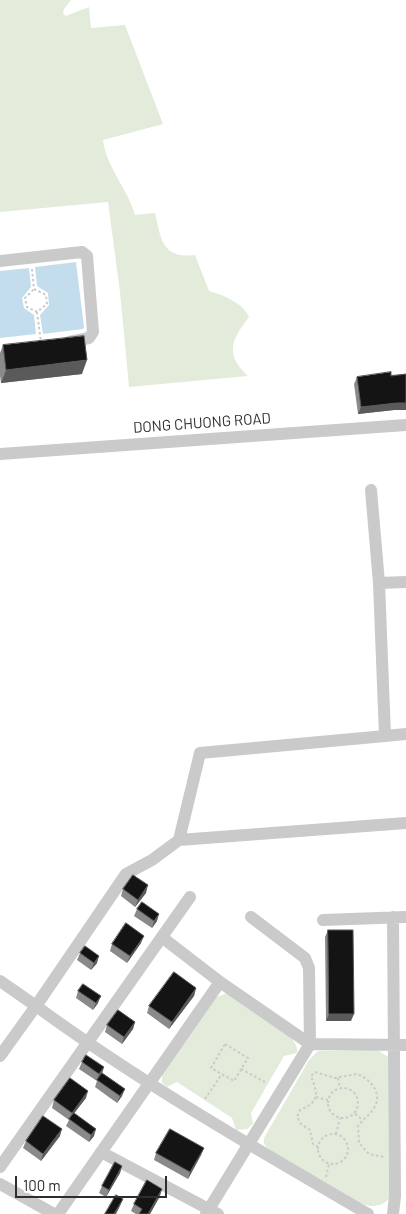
<!DOCTYPE html>
<html>
<head>
<meta charset="utf-8">
<style>
  body { margin:0 }
  #map { position:relative; width:406px; height:1214px; overflow:hidden; background:#fff; font-family:Barlow,sans-serif }
  canvas { display:block }
  .scale { position:absolute; left:15px; top:1176px; width:152px; height:22px; box-sizing:border-box; border:2px solid #2d2d2d; border-top:0; padding-left:6px; font-size:15px; line-height:18px; white-space:nowrap; color:#2d2d2d; -webkit-text-stroke:4px #fff; paint-order:stroke }
</style>
</head>
<body>
<div id="map">
<canvas width="406" height="1214"></canvas>
<div class="scale">100 m</div>
</div>
<script>
const c = document.querySelector('canvas').getContext('2d');
c.lineJoin = 'round';
function fillPath(path, color) {
  c.fillStyle = color;
  c.fill(path, 'evenodd');
}
function trace(path, color, width, dash) {
  c.strokeStyle = color;
  c.lineWidth = width;
  c.lineCap = dash ? 'butt' : 'round';
  c.setLineDash(dash || []);
  c.stroke(path);
}
function write(font, color, halo, rows, align = 'center') {
  c.font = font + ' Barlow,sans-serif';
  c.lineWidth = 5;
  c.setLineDash([]);
  c.textBaseline = 'middle';
  c.strokeStyle = halo;
  c.fillStyle = color;
  for (const [text, x, y, turn = 0] of rows) {
    c.save();
    c.translate(x, y);
    c.rotate((+turn || 0) * Math.PI / 180);
    c.textAlign = isNaN(turn) ? turn : align;
    if (halo) c.strokeText(text, 0, 0);
    c.fillText(text, 0, 0);
    c.restore();
  }
}
fillPath(new Path2D(`
  M0,0H71L64,9L63,14L66,16L89,7L91,28L125,25L163,124L103,140C106,167 128,189 135,215L155,213C161,239 162,259 195,255L209,291C223,295 243,303 249,317C232,339 224,354 248,376L129,387L120,292L108,202L0,212Z
  M227,993L290,1037C295,1043 298,1046 297,1053L284,1056L251,1113L253,1124L247,1129L236,1130L232,1118L177,1082L167,1087L162,1083V1074L217,997Z
  M369,1050L379,1051L388,1057L389,1199C382,1206 372,1208 363,1204L270,1151L264,1144V1138L309,1060L318,1051Z`), '#e3ecda');
fillPath(new Path2D(`
  M76,262L84,327L83,329L43,334L40,315L49,305L48,293L37,286L35,267Z
  M29,268L31,287L22,298L24,308L34,315L36,334L0,338V271Z`), '#c4dded');
trace(new Path2D(`
  M32,269L34,289
  M34,289L46,295L47,304L37,312L27,307L25,298Z
  M37,312L41,342
  M225,1044L248,1058L234,1081L211,1068Z
  M241,1069L265,1082
  M338,1078L340,1088
  M328 1103a15 15 0 1 1 30 0a15 15 0 1 1-30 0Z
  M316,1097L328,1100
  M205,1099L222,1074
  M355,1114L363,1120
  M318 1149a15 15 0 1 1 30 0a15 15 0 1 1-30 0Z
  M336,1134L340,1118
  M318,1147L313,1144L310,1130L301,1124L297,1117L300,1110C320,1101 318,1095 311,1076L315,1072L335,1078L357,1074C371,1079 383,1094 374,1108C370,1115 363,1119 358,1126L359,1143L369,1154L384,1157
  M326,1177L329,1164`), '#cacaca', 2, [2.5, 2.5]);
trace(new Path2D(`
  M0,261L82,252L87,256L93,332L89,338L69,342
  M0,454L406,425
  M371,490L379,583L385,736L200,753L179,840L406,823
  M379,583L406,582
  M385,736L406,734
  M179,840L152,860L126,874L36,1006C141,1083 255,1148 368,1214
  M323,920L406,917
  M163,938L220,982L310,1044L406,1045
  M0,981L36,1006L0,1056
  M101,1152L218,1214
  M0,1167L190,897
  M0,1184L54,1214
  M58,1214L220,982
  M206,1214L310,1044L309,968L305,958L251,917
  M393,1214L395,1196L393,917`), '#cacaca', 12);
fillPath(new Path2D(`
  M3,345L82,374L1,383L0,376V353Z
  M406,374V410H394L358,414L354,384L357,377Z
  M123,889L146,893L135,907L121,896Z
  M137,909L157,921L152,928L134,916Z
  M328,930L351,1021H326L325,937Z
  M141,943L127,963L110,951L112,944Z
  M80,953L97,963L91,970L77,960Z
  M196,988L194,996L169,1029L147,1013L149,1006Z
  M78,991L98,1003L93,1010L76,998Z
  M135,1022L133,1029L122,1044L105,1032L107,1025Z
  M82,1062L102,1074L122,1096L117,1103L95,1087L97,1081L79,1069Z
  M86,1098L74,1113L94,1136L89,1142L66,1126L69,1120L52,1108L54,1100Z
  M60,1136L41,1161L23,1148L26,1141Z
  M204,1148L201,1155L188,1179L154,1160L156,1153Z
  M122,1166L120,1173L106,1197L99,1193L102,1186Z
  M160,1196L150,1214H136L131,1211L134,1204Z`), '#8a8a8a');
fillPath(new Path2D(`
  M87,360L82,374L1,383L6,370Z
  M397,403H406V410H394L358,414L361,407Z
  M148,885L146,893L135,907L138,900Z
  M159,914L157,921L152,928L154,921Z
  M144,936L141,943L127,963L130,956Z
  M99,956L97,963L91,970L94,963Z
  M196,988L194,996L169,1029L172,1022Z
  M101,996L98,1003L93,1010L96,1003Z
  M329,1014H354L351,1021H326Z
  M135,1022L133,1029L122,1044L124,1037Z
  M104,1067L102,1074L97,1081L99,1074Z
  M125,1089L122,1096L117,1103L120,1096Z
  M88,1091L86,1098L69,1120L72,1113Z
  M62,1129L60,1136L41,1161L43,1154Z
  M96,1129L94,1136L89,1142L91,1135Z
  M204,1148L201,1155L188,1179L190,1172Z
  M122,1166L120,1173L106,1197L109,1190Z
  M162,1189L160,1196L150,1214H148Z
  M123,1199L120,1206L116,1214H114Z`), '#5a5a5a');
const building = new Path2D(`
  M84,336L87,360L6,370L3,345Z
  M391,372V376L406,374V403H397L361,407L357,377Z
  M133,875L148,885L138,900L123,889Z
  M142,902L159,914L154,921L137,909Z
  M126,923L144,936L130,956L112,944Z
  M328,930H353L354,1014H329Z
  M85,946L99,956L94,963L80,953Z
  M174,972L196,988L172,1022L149,1006Z
  M83,984L101,996L96,1003L78,991Z
  M118,1010L135,1022L124,1037L107,1025Z
  M86,1055L104,1067L99,1074L82,1062Z
  M102,1073L125,1089L120,1096L97,1080Z
  M70,1078L88,1091L72,1113L54,1100Z
  M74,1113L96,1129L91,1135L69,1119Z
  M43,1116L62,1129L43,1154L26,1141Z
  M170,1129L204,1148L190,1172L156,1153Z
  M115,1162L122,1166L109,1190L102,1186Z
  M147,1180L162,1189L148,1214H139L142,1209L134,1204Z
  M116,1195L123,1199L114,1214H105Z`);
fillPath(building, '#141414');
trace(building, '#5a5a5a', 1);
write('15px', '#2d2d2d', '#fff', [
  ["DONG CHUONG ROAD",202,423,-4]
]);
</script>
</body>
</html>
